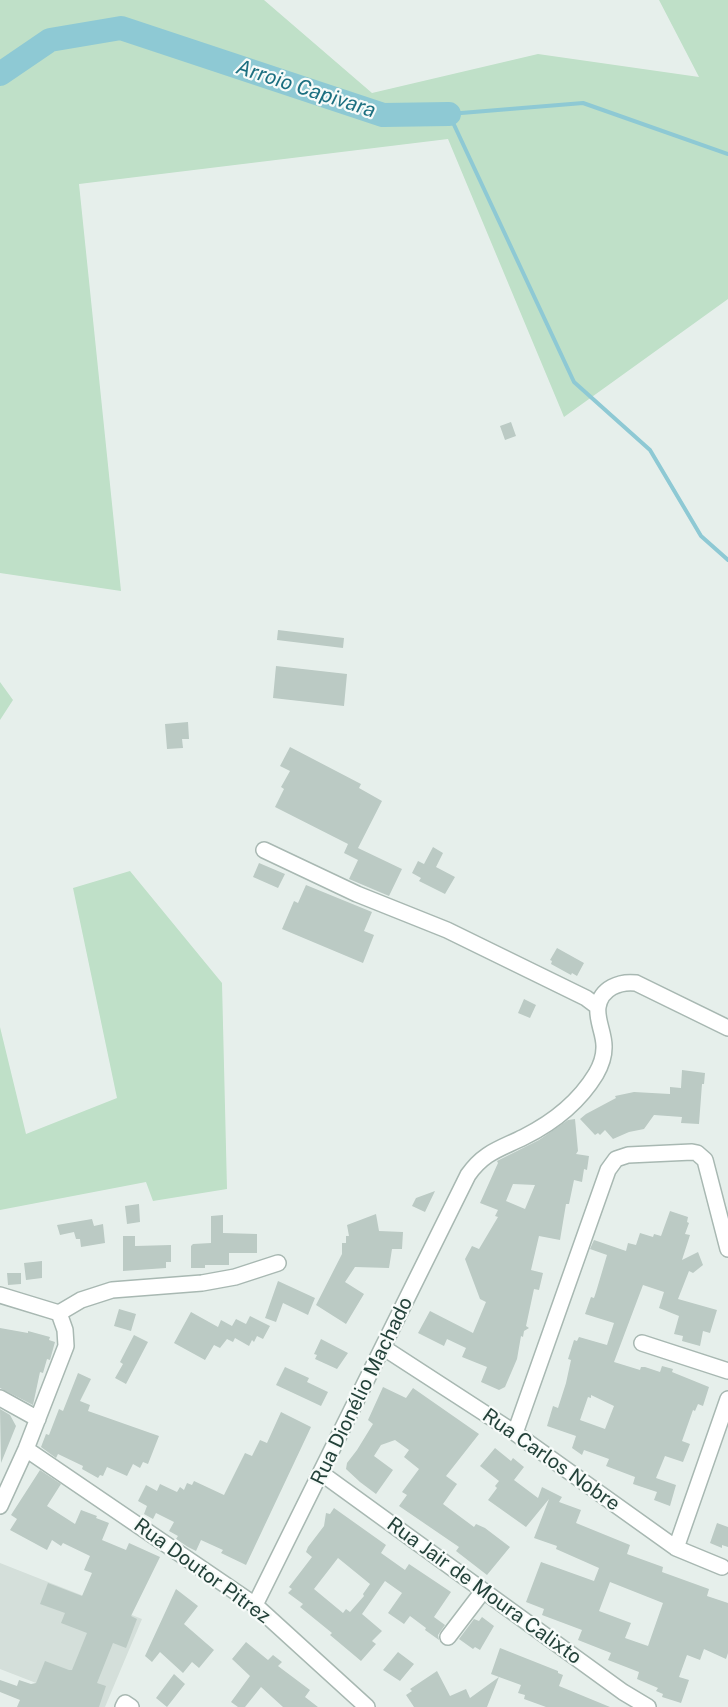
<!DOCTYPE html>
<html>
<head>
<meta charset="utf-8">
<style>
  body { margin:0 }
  canvas { display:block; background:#e6efeb }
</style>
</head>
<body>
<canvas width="728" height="1707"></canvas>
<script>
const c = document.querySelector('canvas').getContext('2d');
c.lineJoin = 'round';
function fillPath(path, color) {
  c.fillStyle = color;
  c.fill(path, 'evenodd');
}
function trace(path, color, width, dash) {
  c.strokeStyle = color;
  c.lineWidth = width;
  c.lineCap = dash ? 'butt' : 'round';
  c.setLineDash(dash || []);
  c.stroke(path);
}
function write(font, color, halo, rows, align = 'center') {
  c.font = font + ' "Public Sans",sans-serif';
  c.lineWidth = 4.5;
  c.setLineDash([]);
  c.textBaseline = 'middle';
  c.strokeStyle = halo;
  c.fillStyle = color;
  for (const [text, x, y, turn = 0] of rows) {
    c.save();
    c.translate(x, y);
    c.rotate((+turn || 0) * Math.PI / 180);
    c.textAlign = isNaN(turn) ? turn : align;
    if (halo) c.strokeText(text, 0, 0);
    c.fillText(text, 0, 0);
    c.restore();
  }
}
fillPath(new Path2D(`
  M0,1563L142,1619L105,1707H98L0,1669Z`), '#d4dfda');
fillPath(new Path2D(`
  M0,0H264L372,93L538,54L699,77L659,0H728V299L564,417L448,139L79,184L121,591L0,573Z
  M0,682L13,700L0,720Z
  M130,871L222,983L227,1189L153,1201L146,1182L0,1210V1027L26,1134L117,1098L73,888Z`), '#bfe0c8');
trace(new Path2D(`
  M728,154L583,103L449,114L574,382L650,450L701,536L728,560`), '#8ec9d4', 4);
trace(new Path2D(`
  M0,74L50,40L121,28L383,115L449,114`), '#8ec9d4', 24);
fillPath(new Path2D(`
  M511,422L516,436L505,440L500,426Z
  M278,630L344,638L343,648L277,640Z
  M276,666L347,674L344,706L273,698Z
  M188,722L189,739H182L183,748L167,749L165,724Z
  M290,747L361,784L359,788L382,801L358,848L402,869L389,896L349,879L358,860L344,853L348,844L275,807L284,789L281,787L290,771L280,766Z
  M433,847L443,853L436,867L455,877L445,894L419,881L421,878L412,873L418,861L424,864Z
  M259,863L285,874L278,888L253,877Z
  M306,885L372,912L364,931L374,935L363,963L282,929L294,901L298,903Z
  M557,948L584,963L577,976L572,973L571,975L551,964L552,961L550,960Z
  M524,999L536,1005L530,1018L518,1013Z
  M682,1070L705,1073L704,1084H702L699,1124L681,1123L682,1117L654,1115L644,1129L629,1132L613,1139L605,1130L600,1135L598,1133L595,1135L580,1119L586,1114L616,1098L615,1096L634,1092L670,1094V1087L681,1088Z
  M575,1119L578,1151L576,1154L589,1156L587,1170L584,1169L582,1182L574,1180L569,1204H566L560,1240L539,1236L531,1270L543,1273L539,1290L534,1289L526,1326L529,1328L524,1331L523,1337L521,1336L517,1359L505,1387L499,1390L481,1382L487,1367L462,1357L466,1348L447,1339L444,1346L418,1333L430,1311L473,1333L486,1302L480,1299L465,1259L472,1246L479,1249L498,1217L495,1216L498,1210L480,1203L498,1163L497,1161L539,1140L568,1120ZM513,1184L535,1185L525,1209L506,1201Z
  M435,1191L425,1212L412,1206L416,1198Z
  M139,1204L140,1222L127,1224L125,1206Z
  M670,1211L688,1217L687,1222L689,1223L685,1234L690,1235L682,1260L698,1252L703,1265L693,1273L689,1271L678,1299L717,1310L710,1333L703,1331L700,1346L682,1341L683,1336L674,1334L679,1316L659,1308L664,1292L643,1285L614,1362L640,1370L641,1367H645L660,1372L662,1366L673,1369L672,1372L709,1387L703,1406L698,1404L695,1411L693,1410L682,1441L690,1444L683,1462L665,1456L656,1478L676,1485L670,1506L654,1500L657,1492L633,1484L635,1477L606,1466L609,1459L584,1450L582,1455L572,1448L576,1436L547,1426L553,1406L558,1408L566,1383L571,1360L568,1359L574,1340L577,1341L579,1337L607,1345L614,1323L585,1314L591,1297L594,1298L596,1292L607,1255L590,1249L594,1240L626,1251L628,1243L636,1245L640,1233L653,1237L654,1234L661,1236ZM591,1395L614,1406L605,1429L580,1420L588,1397L591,1398Z
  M376,1214L379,1231L403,1232L402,1249H392L389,1268L355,1267L345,1282L364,1294L346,1324L316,1305L342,1254V1243H346V1236H349L347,1225Z
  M223,1215V1233L257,1234V1253H229V1265H205V1268H191V1246L193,1244L211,1243V1216Z
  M92,1219L94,1226L103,1224L105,1243L81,1247L80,1239H76L74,1232L60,1235L57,1225Z
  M123,1236H135V1246L171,1245V1262H166V1268L123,1271Z
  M42,1261V1278L26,1280L24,1263Z
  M7,1273H21V1284L8,1285Z
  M278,1281L315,1298L308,1315L283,1303L276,1322L265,1318Z
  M119,1309L136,1314L131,1331L114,1326Z
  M191,1312L218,1327L221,1320L232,1326L236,1319L246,1324L250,1316L270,1326L263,1339L257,1336L254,1342L252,1340L249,1346L235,1338L233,1342L227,1339L220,1348L214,1345L205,1360L174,1343Z
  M0,1328L28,1333V1331L50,1337L49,1340L55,1342L50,1360L47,1359L43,1373L40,1372L33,1405L0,1388Z
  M134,1335L148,1342L126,1384L115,1378L123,1364L120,1362Z
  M321,1339L348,1353L337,1369L315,1359L317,1355L314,1354Z
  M285,1367L309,1378L307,1382L328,1392L321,1406L276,1385Z
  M78,1373L91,1379L80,1401L90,1405L88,1411L159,1436L148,1464L143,1462L140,1468L133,1464L127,1476L107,1467L103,1476L100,1475L98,1478L82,1469L83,1466L58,1454L56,1458L41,1447L46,1434L49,1435L59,1409L63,1411Z
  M383,1387L406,1398L413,1388L479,1434L446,1476L457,1484L443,1504L474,1527L476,1524L485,1528L510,1547L487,1575L456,1551L459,1547L399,1506L407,1495L402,1492L419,1469L404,1457L409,1450L395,1440L381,1445L374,1456L393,1470L376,1494L360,1482L346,1469L347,1463L357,1450L373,1424L368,1420Z
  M0,1409L10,1415L16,1426L1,1463Z
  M281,1412L311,1427L246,1565L221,1553L223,1550L201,1540L196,1551L188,1547L176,1539L178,1536L169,1531L174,1522L156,1513L153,1519L144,1514L147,1506L138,1501L146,1485L157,1491L160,1484L177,1492L180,1487L184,1490L187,1483L192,1485L194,1481L224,1495L245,1453L252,1456L260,1440L267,1443Z
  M495,1448L511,1461L513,1458L524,1467L514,1480L538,1498L542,1487L562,1497L559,1502L581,1510L576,1523L630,1545L627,1554L663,1567L662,1572L709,1589L707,1596L728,1603V1653L726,1659L704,1649L700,1660L687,1655L679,1677L689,1680L681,1703L662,1697L663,1694L656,1691L658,1688L637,1679L639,1672L608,1660L611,1653L578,1640L582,1630L542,1615L544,1609L526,1602L541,1562L594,1581L599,1568L556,1549L557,1546L534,1538L549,1499L526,1527L488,1500L497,1488L495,1486L499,1481L480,1466ZM610,1582L663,1603L648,1646L625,1638L631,1623L599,1611Z
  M40,1470L61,1484L47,1506L75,1524L81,1510L97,1516L96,1518L109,1523L102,1540L126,1550L129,1543L160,1557L131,1616L137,1619L126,1648L113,1643L97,1683L106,1686L99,1707H17L20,1700L0,1692V1680L17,1686L19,1680L31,1684L36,1683L45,1661L69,1670H72L87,1633L61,1623L65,1613L40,1604L48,1583L82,1596L92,1573L84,1570L90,1556L63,1543L61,1546L52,1540L47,1550L10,1530L17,1519L11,1515Z
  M334,1508L386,1545L381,1553L405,1570L409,1564L451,1592L434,1617L445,1625L438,1635L439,1640L425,1630L426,1628L410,1616L404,1624L388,1613L402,1593L385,1581L362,1614L382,1631L372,1641L376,1644L361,1661L330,1635L332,1633L300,1607L303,1604L288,1593L292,1589L289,1587L312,1557L306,1552L308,1547L324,1526L326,1513L330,1514ZM338,1558L370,1584L363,1594L364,1596L350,1612L346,1609L343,1613L314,1589Z
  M717,1523L728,1527V1547L722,1545V1548L710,1543Z
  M176,1589L198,1606L184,1624L214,1650L199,1668L192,1662L183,1673L160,1652L152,1662L145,1656Z
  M482,1617L494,1626L480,1650L475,1647L473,1649L459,1639L474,1619L479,1621Z
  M246,1642L268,1660L273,1655L282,1662L278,1666L310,1690L305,1697L318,1707H283L261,1687L245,1707H238L231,1702L250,1676L232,1659Z
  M500,1648L558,1671V1673L563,1675L559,1686L610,1707H546L524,1699L525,1695L518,1693L521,1685L499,1677L487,1707H414L406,1695L412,1691L410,1689L437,1671L450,1696L466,1689L470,1698L499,1677L491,1674Z
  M398,1652L414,1664L400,1681L383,1670Z
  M174,1674L185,1684L167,1707L156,1698Z`), '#bbcac4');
const minor = new Path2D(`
  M264,850L357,894L447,930L586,998L598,1007
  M0,1295L59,1313L81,1300L112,1290L202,1283L235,1277L278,1263
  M642,1343L728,1371
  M384,1348L515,1433L676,1548L722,1567
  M0,1398L38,1419
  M515,1433L608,1170L616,1159L628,1155L692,1152L697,1153L705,1160L728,1249
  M26,1449L255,1605L367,1707
  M321,1473L623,1692L648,1707
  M0,1506L26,1449L66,1346L65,1330L59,1313
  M676,1548L728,1399
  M255,1605L468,1175C484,1152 500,1149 524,1137C552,1123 579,1102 596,1074C600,1067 604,1056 604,1048C605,1035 596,1020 598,1007C601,988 620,981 636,983L728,1028
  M448,1637L483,1591
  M123,1707L125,1703L131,1707`);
trace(minor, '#a8b8b2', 18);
trace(minor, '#fff', 15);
write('20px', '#24423a', '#f7fbf9', [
  ["Rua Dionélio Machado",362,1391,-64],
  ["Rua Carlos Nobre",551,1460,35],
  ["Rua Doutor Pitrez",202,1571,36],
  ["Rua Jair de Moura Calixto",484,1591,36]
]);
write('italic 21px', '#1c6f80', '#f7fbf9', [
  ["Arroio Capivara",306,89,18]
]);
</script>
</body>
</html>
